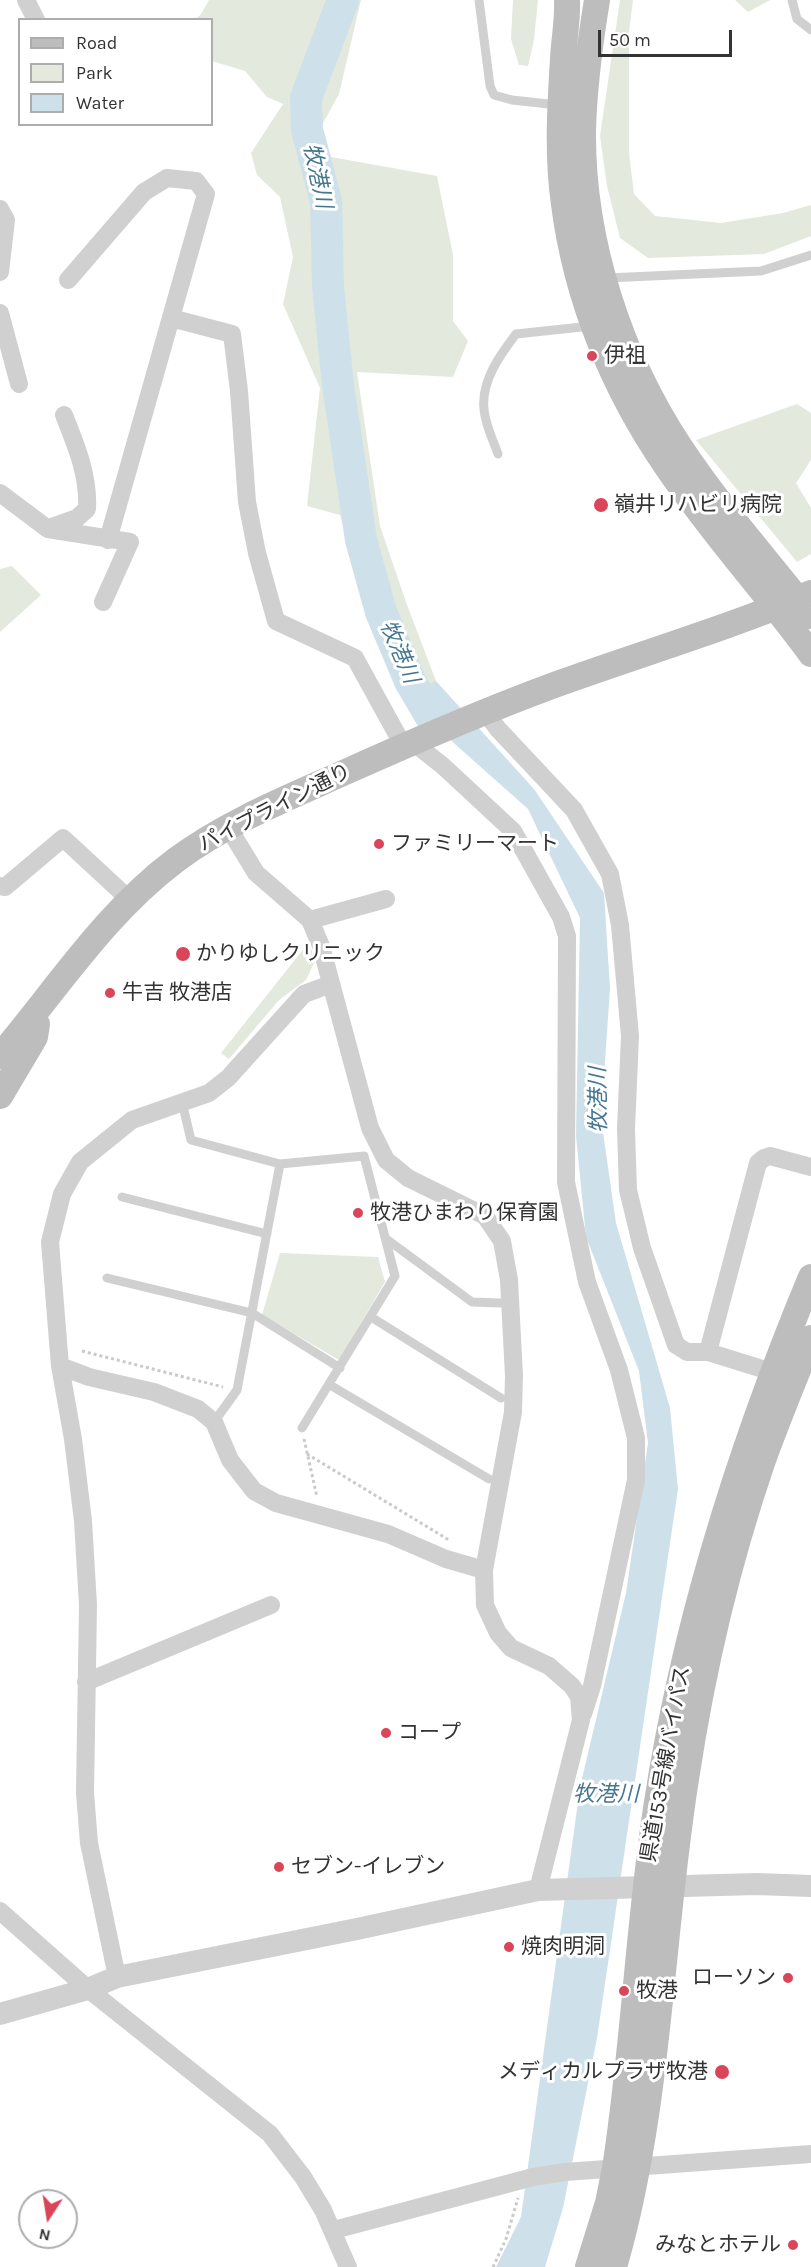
<!DOCTYPE html>
<html>
<head>
<meta charset="utf-8">
<style>
  body { margin:0 }
  #map { position:relative; width:811px; height:2267px; overflow:hidden; background:#fff; font-family:Karla,sans-serif }
  canvas { display:block }
  .legend { position:absolute; left:18px; top:18px; width:195px; height:108px; box-sizing:border-box; background:#fff; border:2px solid #adadad; margin:0; padding:8px 10px; list-style:none; font-size:18px; color:#333 }
  .legend li { display:flex; align-items:center; gap:12px; height:30px }
  .legend b { width:30px; border:2px solid #adadad }
  .north { position:absolute; left:18px; top:2189px; width:60px; height:60px; box-sizing:border-box; background:#fff; border:2px solid #adadad; border-radius:50%; rotate:192deg; font-size:16px; font-weight:700; line-height:24px; text-align:center; color:#333 }
  .north::after { content:''; display:block; margin:auto; width:21px; height:27px; background:#d94559; clip-path:polygon(50% 0,100% 100%,50% 72%,0 100%) }
  .scale { position:absolute; left:598px; top:30px; width:134px; height:27px; box-sizing:border-box; border:3px solid #333; border-top:0; padding-left:8px; font-size:18px; line-height:21px; white-space:nowrap; color:#333; -webkit-text-stroke:4px #fff; paint-order:stroke }
</style>
</head>
<body>
<div id="map">
<canvas width="811" height="2267"></canvas>
<ul class="legend">
<li><b style="height:8px;background:#bdbdbd"></b>Road</li>
<li><b style="height:16px;background:#e3e9dd"></b>Park</li>
<li><b style="height:16px;background:#cee1ea"></b>Water</li>
</ul>
<div class="north">N</div>
<div class="scale">50 m</div>
</div>
<script>
const c = document.querySelector('canvas').getContext('2d');
c.lineJoin = 'round';
function fillPath(path, color) {
  c.fillStyle = color;
  c.fill(path, 'evenodd');
}
function trace(path, color, width, dash) {
  c.strokeStyle = color;
  c.lineWidth = width;
  c.lineCap = dash ? 'butt' : 'round';
  c.setLineDash(dash || []);
  c.stroke(path);
}
function write(font, color, halo, rows, align = 'center') {
  c.font = font + ' Karla,"Noto Sans JP",sans-serif';
  c.lineWidth = 6;
  c.setLineDash([]);
  c.textBaseline = 'middle';
  c.strokeStyle = halo;
  c.fillStyle = color;
  for (const [text, x, y, turn = 0] of rows) {
    c.save();
    c.translate(x, y);
    c.rotate((+turn || 0) * Math.PI / 180);
    c.textAlign = isNaN(turn) ? turn : align;
    if (halo) c.strokeText(text, 0, 0);
    c.fillText(text, 0, 0);
    c.restore();
  }
}
fillPath(new Path2D(`
  M209,0H361L339,94L322,125L331,157L437,176L453,255V321L468,341L453,377L357,372L380,526L407,605L436,681L430,687L402,645L379,573L357,576L340,515L307,506L320,388L283,304L293,257L280,197L257,175L251,153L283,104L267,97L245,71L212,61V20H195L201,14Z
  M513,0H538L534,40L528,66L519,65L511,39Z
  M620,0H633L629,32V153L634,194L655,216L721,223L783,213L811,205V236L764,254L648,258L620,238L607,186L600,136Z
  M735,0H770L748,12Z
  M797,404L811,413V460L796,483L811,508V554L797,562L696,440Z
  M12,566L41,595L0,632V569Z
  M309,942L315,961L306,980L279,1000L229,1059L221,1053Z
  M280,1253L378,1257L385,1282L339,1360L262,1315Z`), '#e3e9dd');
fillPath(new Path2D(`
  M436,681L534,789L604,893L610,989L601,1118L616,1223L670,1408L678,1489L597,2038L563,2208L545,2267H496L521,2217L580,1787L626,1593L648,1443L639,1371L586,1237L576,1136L580,918L528,809L402,697Z`), '#cee1ea');
trace(new Path2D(`
  M343,0L306,98L307,130L326,201L328,287L338,385L361,540L381,612L410,681L431,717L441,724`), '#cee1ea', 32);
trace(new Path2D(`
  M82,1351L223,1387
  M304,1439L317,1497
  M307,1454L449,1540
  M493,2267L506,2239L518,2198`), '#cacaca', 3, [3, 3]);
trace(new Path2D(`
  M479,0L490,86L494,95L512,100L558,105
  M792,0L797,19L811,30
  M607,278L761,271L811,255
  M498,454C493,440 485,424 484,409C481,381 500,355 516,334L591,326
  M182,1102L191,1140L280,1164
  M122,1197L267,1234
  M385,1238L472,1302L500,1303
  M107,1278L252,1313L340,1368
  M371,1317L501,1398
  M330,1385L489,1479
  M214,1422L237,1390L280,1164L364,1156L395,1276L302,1428`), '#d0d0d0', 9);
trace(new Path2D(`
  M26,0L36,20
  M0,209L6,220L0,272
  M68,280L144,192L167,178L196,181L206,194L108,540
  M0,313L19,384
  M171,318L232,334L239,391L247,502L257,553L276,621L355,658L404,747
  M0,493L48,529L130,542L103,602
  M49,528L77,518L87,509C89,476 76,445 64,415
  M486,713L498,729L574,810L610,874L620,925L630,1036L626,1129L628,1190L642,1248L676,1345L687,1352H708L785,1376
  M414,743L443,766L513,831L561,917L567,936L566,1182L587,1282L619,1370L636,1438V1480L592,1686L583,1714
  M228,827L256,873L310,920L321,946L370,1128L386,1160L408,1178L485,1216L502,1241L509,1280L514,1376L513,1412L484,1570L485,1605L498,1633L511,1648L549,1666L572,1686L579,1697L581,1720L538,1890
  M0,886L5,887L63,838L130,900
  M310,920L386,899
  M708,1352L758,1163L764,1158L770,1156L811,1167
  M60,1366L89,1377L154,1392L198,1409L214,1422L230,1460L254,1491L276,1503L388,1534L446,1559L484,1570
  M86,1682L271,1605
  M0,1911L88,1989L270,2134L303,2177L323,2210L348,2267
  M117,1977L89,1843L85,1793L88,1605L83,1521L73,1439L60,1366L50,1242L62,1194L80,1162L132,1120L209,1093L228,1078L304,994L331,984
  M334,2230L533,2177L565,2172L811,2154`), '#d0d0d0', 18);
trace(new Path2D(`
  M0,2014L88,1989L117,1977L357,1929L538,1890L757,1884L811,1886`), '#d0d0d0', 22);
trace(new Path2D(`
  M567,0C568,19 564,39 563,59C560,107 557,156 564,204C576,298 613,389 667,467C711,532 764,590 811,654
  M597,0C590,43 584,87 583,131C582,241 620,356 680,447C719,506 767,560 811,616
  M0,1056C56,990 105,913 176,860C226,823 285,799 341,774C410,743 479,713 549,687C637,655 726,629 811,593
  M0,1096L35,1037L37,1024
  M588,2267L608,2203L615,2168C634,2047 638,1923 657,1802C685,1620 741,1445 811,1277
  M614,2267C660,2108 660,1942 686,1779C702,1673 727,1565 762,1463C777,1421 794,1380 811,1338`), '#bdbdbd', 26);
for (const [x, y, r, color] of [
  [592,356,6,"#d94559"],
  [601,505,8,"#d94559"],
  [379,844,6,"#d94559"],
  [183,954,8,"#d94559"],
  [110,993,6,"#d94559"],
  [358,1213,6,"#d94559"],
  [386,1733,6,"#d94559"],
  [279,1867,6,"#d94559"],
  [509,1947,6,"#d94559"],
  [788,1978,6,"#d94559"],
  [624,1991,6,"#d94559"],
  [722,2072,8,"#d94559"],
  [793,2245,6,"#d94559"]
]) {
  const dot = new Path2D();
  dot.arc(x, y, r, 0, 2 * Math.PI);
  c.fillStyle = color;
  c.fill(dot);
  trace(dot, '#fff', 2);
}
write('21px', '#333', '#fff', [
  ["伊祖",604,356],
  ["嶺井リハビリ病院",614,505],
  ["ファミリーマート",391,844],
  ["かりゆしクリニック",196,954],
  ["牛吉 牧港店",122,993],
  ["牧港ひまわり保育園",370,1213],
  ["コープ",398,1733],
  ["セブン-イレブン",291,1867],
  ["焼肉明洞",521,1947],
  ["ローソン",776,1978,"right"],
  ["牧港",636,1991],
  ["メディカルプラザ牧港",708,2072,"right"],
  ["みなとホテル",781,2245,"right"]
], 'left');
write('21px', '#333', '#fff', [
  ["パイプライン通り",275,808,-27],
  ["県道153号線バイパス",666,1764,-80]
]);
write('italic 22px', '#457890', '#fff', [
  ["牧港川",317,176,78],
  ["牧港川",399,652,67],
  ["牧港川",599,1100,-91],
  ["牧港川",606,1795]
]);
</script>
</body>
</html>
